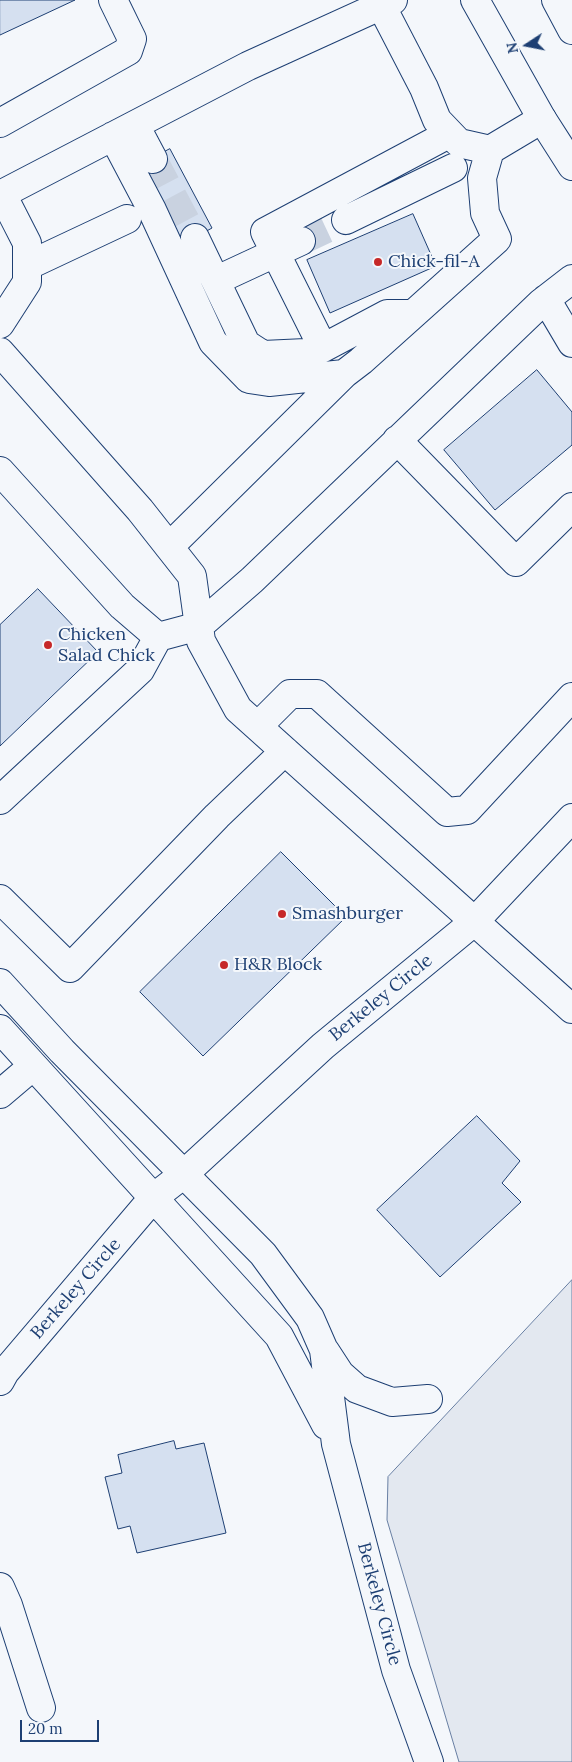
<!DOCTYPE html>
<html>
<head>
<meta charset="utf-8">
<style>
  body { margin:0 }
  #map { position:relative; width:572px; height:1762px; overflow:hidden; background:#f4f7fb; font-family:Lora,serif }
  canvas { display:block }
  .north { position:absolute; left:502px; top:20px; width:50px; height:50px; -webkit-text-stroke:4px #f4f7fb; paint-order:stroke; rotate:259deg; font-size:14px; font-weight:700; line-height:20px; text-align:center; color:#1d3f73 }
  .north::after { content:''; display:block; margin:auto; width:18px; height:22px; background:#1d3f73; clip-path:polygon(50% 0,100% 100%,50% 72%,0 100%) }
  .scale { position:absolute; left:20px; top:1720px; width:79px; height:22px; box-sizing:border-box; border:2px solid #1d3f73; border-top:0; padding-left:6px; font-size:15px; line-height:18px; white-space:nowrap; color:#1d3f73; -webkit-text-stroke:4px #f4f7fb; paint-order:stroke }
</style>
</head>
<body>
<div id="map">
<canvas width="572" height="1762"></canvas>
<div class="north">N</div>
<div class="scale">20 m</div>
</div>
<script>
const c = document.querySelector('canvas').getContext('2d');
c.lineJoin = 'round';
function fillPath(path, color) {
  c.fillStyle = color;
  c.fill(path, 'evenodd');
}
function trace(path, color, width, dash) {
  c.strokeStyle = color;
  c.lineWidth = width;
  c.lineCap = dash ? 'butt' : 'round';
  c.setLineDash(dash || []);
  c.stroke(path);
}
function write(font, color, halo, rows, align = 'center') {
  c.font = font + ' Lora,serif';
  c.lineWidth = 4;
  c.setLineDash([]);
  c.textBaseline = 'middle';
  c.strokeStyle = halo;
  c.fillStyle = color;
  for (const [text, x, y, turn = 0] of rows) {
    c.save();
    c.translate(x, y);
    c.rotate((+turn || 0) * Math.PI / 180);
    c.textAlign = isNaN(turn) ? turn : align;
    if (halo) c.strokeText(text, 0, 0);
    c.fillText(text, 0, 0);
    c.restore();
  }
}
const parking = new Path2D(`
  M572,1280V1762H459L387,1520L388,1477Z`);
fillPath(parking, '#e3e8f0');
trace(parking, '#687fa3', 1);
const building = new Path2D(`
  M0,0H75L0,35Z
  M170,149L212,228L180,246L138,166Z
  M413,214L436,266L330,313L307,260Z
  M537,370L572,412V445L495,510L444,450Z
  M38,589L98,652L0,746V625Z
  M281,852L346,917L203,1056L140,992Z
  M477,1116L520,1161L502,1183L521,1202L440,1277L377,1210Z
  M174,1441L176,1449L204,1443L226,1533L137,1553L130,1526L118,1529L105,1477L122,1473L118,1455Z`);
fillPath(building, '#d5e0f0');
trace(building, '#1d3f73', 1);
trace(new Path2D(`
  M153,159L195,238
  M301,241L346,220`), '#c9d2e0', 28, [28, 14]);
const minor = new Path2D(`
  M0,123L128,51L132,39L113,0
  M135,125L153,159
  M113,136L152,210L213,342L249,379L269,382L344,374
  M490,150L542,119
  M346,220L453,168
  M195,238L246,344L263,355L306,353L323,348L387,314H413
  M27,266L127,219
  M217,280L301,241
  M546,299L572,343
  M0,324L27,282V243L2,194L248,66L393,0
  M323,348L265,232L443,137
  M0,352L140,510L192,576L201,641L238,709L572,1009
  M397,440L516,562L572,507
  M0,471L122,606L158,637L199,626L252,580L541,303L572,279
  M169,547L344,374L361,361L497,239L485,213L482,178L490,150L459,143L437,120L424,88L381,5
  M258,726L290,694H317L447,812L467,810L572,697
  M0,800L140,670L158,637
  M0,899L70,968L217,816L285,751
  M0,983L62,1051L263,1254L310,1318L324,1350L336,1444L396,1670L429,1762
  M0,1029L279,1336L326,1425
  M0,1094L33,1066
  M325,1351L340,1374L357,1389L392,1402L428,1399
  M0,1381L5,1372L153,1198L184,1174L323,1046L475,921L572,818
  M0,1587L8,1605L41,1708`);
const major = new Path2D(`
  M475,0L542,119L572,166
  M556,0L572,30`);
trace(minor, '#1d3f73', 30);
trace(major, '#1d3f73', 30);
trace(minor, '#f4f7fb', 28);
trace(major, '#f4f7fb', 28);
for (const [x, y, r, color] of [
  [378,262,5,"#c62828"],
  [48,645,5,"#c62828"],
  [282,914,5,"#c62828"],
  [224,965,5,"#c62828"]
]) {
  const dot = new Path2D();
  dot.arc(x, y, r, 0, 2 * Math.PI);
  c.fillStyle = color;
  c.fill(dot);
  trace(dot, '#f4f7fb', 2);
}
write('18px', '#1d3f73', '#f4f7fb', [
  ["Chick-fil-A",388,262],
  ["Chicken",58,635],
  ["Salad Chick",58,656],
  ["Smashburger",292,914],
  ["H&R Block",234,965]
], 'left');
write('18px', '#1d3f73', '#f4f7fb', [
  ["Berkeley Circle",381,998,-39],
  ["Berkeley Circle",76,1289,-49],
  ["Berkeley Circle",379,1604,75]
]);
</script>
</body>
</html>
